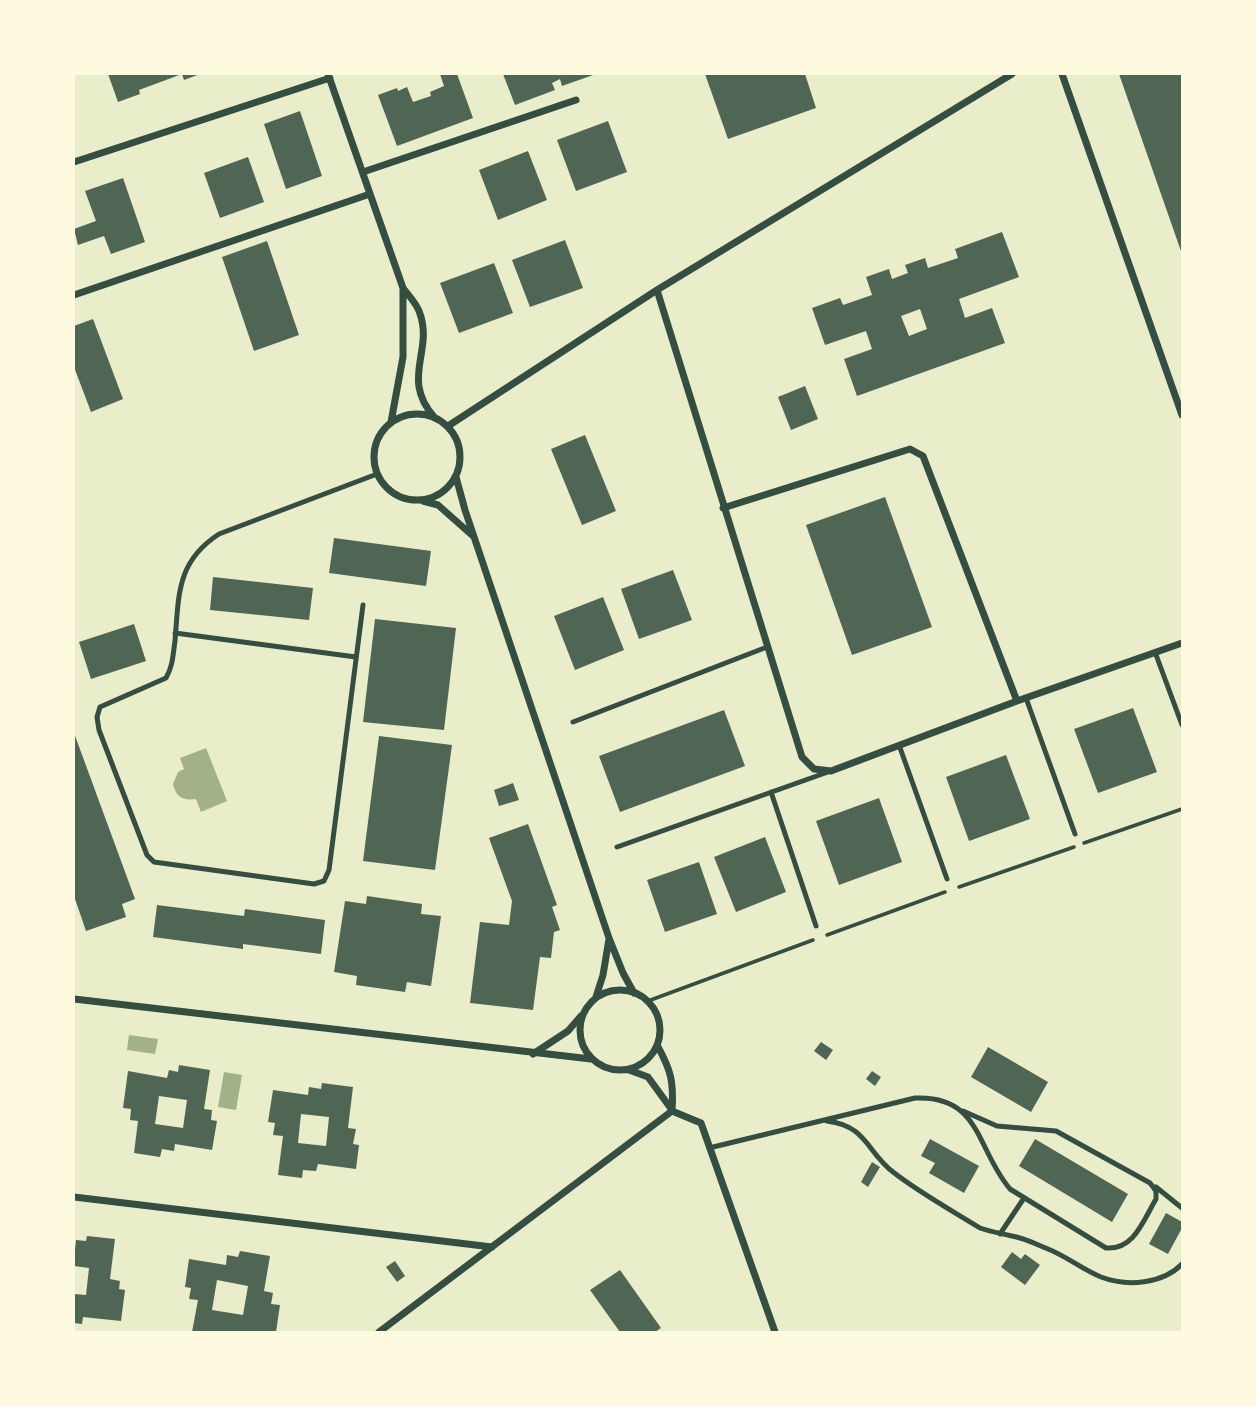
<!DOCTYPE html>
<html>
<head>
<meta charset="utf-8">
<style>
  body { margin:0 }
  #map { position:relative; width:1256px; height:1406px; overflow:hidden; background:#e9edc9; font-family:Arial,sans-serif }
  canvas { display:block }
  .frame { position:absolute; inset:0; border:75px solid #fefae0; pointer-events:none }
</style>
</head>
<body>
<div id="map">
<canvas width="1256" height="1406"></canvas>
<div class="frame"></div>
</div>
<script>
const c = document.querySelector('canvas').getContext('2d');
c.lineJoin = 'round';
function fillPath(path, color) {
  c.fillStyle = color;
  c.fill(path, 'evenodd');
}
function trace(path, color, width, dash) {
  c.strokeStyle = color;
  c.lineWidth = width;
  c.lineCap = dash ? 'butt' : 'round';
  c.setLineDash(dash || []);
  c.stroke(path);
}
fillPath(new Path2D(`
  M206,748L227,801L201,812L196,799C183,801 176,797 173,784L178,772L184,769L180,758Z
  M129,1035L158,1039L155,1054L127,1050Z
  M224,1072L242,1075L236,1110L218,1107Z`), '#a3b18a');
fillPath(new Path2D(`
  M108,74H200L184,80L182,74L139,90L140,94L118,102Z
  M440,74H457L473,118L397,146L378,95L397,88L398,91L407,87L413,102L431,96L430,92L444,86Z
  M503,74H596L562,86L560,79L552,83L555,90L515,105Z
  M705,74H805L816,108L728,139Z
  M1119,74H1182V254Z
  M300,111L322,176L286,189L264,124Z
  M608,121L627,172L576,191L557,140Z
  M528,151L547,200L498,220L479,170Z
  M248,157L264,202L220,218L204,173Z
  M123,178L145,242L111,254L104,236L78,245L74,229L96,221L85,191Z
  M1002,232L1019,277L959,299L965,318L992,308L1005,343L857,396L844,359L872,349L866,331L825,345L812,308L840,298L843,305L872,295L866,277L889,269L892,279L908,273L905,265L925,258L928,268L958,258L955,249ZM920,309L927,329L909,336L901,316Z
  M565,240L583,288L530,307L512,260Z
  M267,241L299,335L254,351L222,257Z
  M494,263L513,313L459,333L440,283Z
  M93,319L123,399L91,412L74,367V326Z
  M805,386L818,419L791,430L778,397Z
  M585,435L616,511L582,525L551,449Z
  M885,497L932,627L852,655L806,525Z
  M334,538L431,551L426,586L329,573Z
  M673,570L692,620L639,639L621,589Z
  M213,577L313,588L309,620L210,610Z
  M603,597L624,650L575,670L554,616Z
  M375,619L456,628L444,730L363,722Z
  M134,624L146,661L91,679L79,642Z
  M1133,708L1157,772L1098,793L1074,729Z
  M724,710L745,766L620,812L599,756Z
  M74,733L135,899L122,904L126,917L86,931L74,896Z
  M379,736L452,745L435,870L363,861Z
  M1006,755L1030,819L969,841L946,777Z
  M513,783L519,800L499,806L494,790Z
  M879,798L902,862L839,885L816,821Z
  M528,824L557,905L552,907L560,930L554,932L551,958L540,957L533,1010L470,1003L480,922L509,925L512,901L489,838Z
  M765,837L786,892L736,912L714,857Z
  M699,862L717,914L665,932L647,880Z
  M367,896L422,904L421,914L441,916L431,986L407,982L405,992L356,985L357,976L334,972L345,901L366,904Z
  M157,905L244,916L245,909L325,920L321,954L243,944V949L153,937Z
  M821,1042L833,1050L826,1060L814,1051Z
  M988,1047L1048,1082L1031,1112L971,1077Z
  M179,1065L210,1070L204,1109L212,1110L211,1120L217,1121L212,1150L175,1144L174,1151L162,1149L160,1157L134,1153L138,1121L130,1120L131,1109L123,1108L128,1071L167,1078L169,1070L178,1072ZM159,1096L187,1100L183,1128L155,1124Z
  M872,1071L881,1077L875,1086L866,1079Z
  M322,1083L353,1087L348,1128L356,1129L353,1144L359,1145L356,1169L318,1164L316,1171L303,1170L302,1178L278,1175L283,1136L273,1135L275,1123L268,1122L273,1090L308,1095L309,1087L321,1089ZM301,1114L329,1117L326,1146L298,1143Z
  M930,1139L979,1166L964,1193L929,1173L935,1163L921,1156Z
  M1035,1139L1128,1194L1112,1222L1019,1166Z
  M872,1162L880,1167L868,1187L861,1182Z
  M1166,1213L1182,1222V1228L1168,1254L1149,1244Z
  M87,1236L115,1239L110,1279L120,1281L119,1289L125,1290L121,1321L83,1317L82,1324L74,1323V1294L86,1295L89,1268L74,1266V1248L75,1249L76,1240L86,1241Z
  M240,1251L270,1256L264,1291L273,1293L271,1304L280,1305L276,1332H192L198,1300L189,1299L191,1288L185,1287L189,1259L226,1265L227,1255L238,1257ZM217,1280L248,1286L243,1315L212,1310Z
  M1012,1252L1021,1259L1025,1254L1040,1265L1025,1285L1001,1267Z
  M395,1261L405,1276L397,1282L386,1267Z
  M620,1270L661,1328L655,1332H620L590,1290Z`), '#4f6655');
trace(new Path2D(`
  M1084,843L1182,809
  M959,887L1074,847
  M827,935L945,892
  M648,1001L813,940`), '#344e41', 3.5);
trace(new Path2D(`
  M363,605L329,870L324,881L314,884L154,862L147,855L99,730L97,717L100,707L166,678C173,666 173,654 175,641C179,595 176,562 219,534L377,474
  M175,633L356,657
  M1155,652L1182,725
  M1026,698L1075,834
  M573,722L767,647
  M899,745L947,879
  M771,792L816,926
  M617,847L828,772
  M827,1121C867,1126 866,1151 893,1172C920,1193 951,1210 980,1228C991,1232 1000,1233 1012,1236C1024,1238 1036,1244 1048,1249C1066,1256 1082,1269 1101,1277C1127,1287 1163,1284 1182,1264
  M709,1148L915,1098C981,1095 976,1149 1010,1189L1106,1248C1134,1250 1143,1221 1156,1199V1191L1150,1183L1056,1131L997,1126L963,1111
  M1156,1187L1182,1208
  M1000,1234L1024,1198`), '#344e41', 5);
trace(new Path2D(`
  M328,74L403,288C409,296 416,303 419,311C435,351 399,378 435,418
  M1062,74L1182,415
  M74,162L330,78
  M363,172L576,100
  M657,290L802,757L814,769L831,771L1017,701L1182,643
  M74,295L370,194
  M374 457a43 43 0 1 1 86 0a43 43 0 1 1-86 0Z
  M391,422L403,357V289
  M448,426L657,290L1012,74
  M456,477L465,510L609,938L623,973L634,993
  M423,501L438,505L473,536
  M723,508L910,449L923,456L1017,701
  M580 1030a40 40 0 1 1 80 0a40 40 0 1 1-80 0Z
  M596,997L603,975L609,939
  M74,999L591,1059
  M533,1054L568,1031L581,1016
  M629,1070L648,1077L672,1110
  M672,1111L701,1123L775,1332
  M74,1197L492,1247
  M379,1332L672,1111C674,1082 671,1070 657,1045`), '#344e41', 7);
</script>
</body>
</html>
